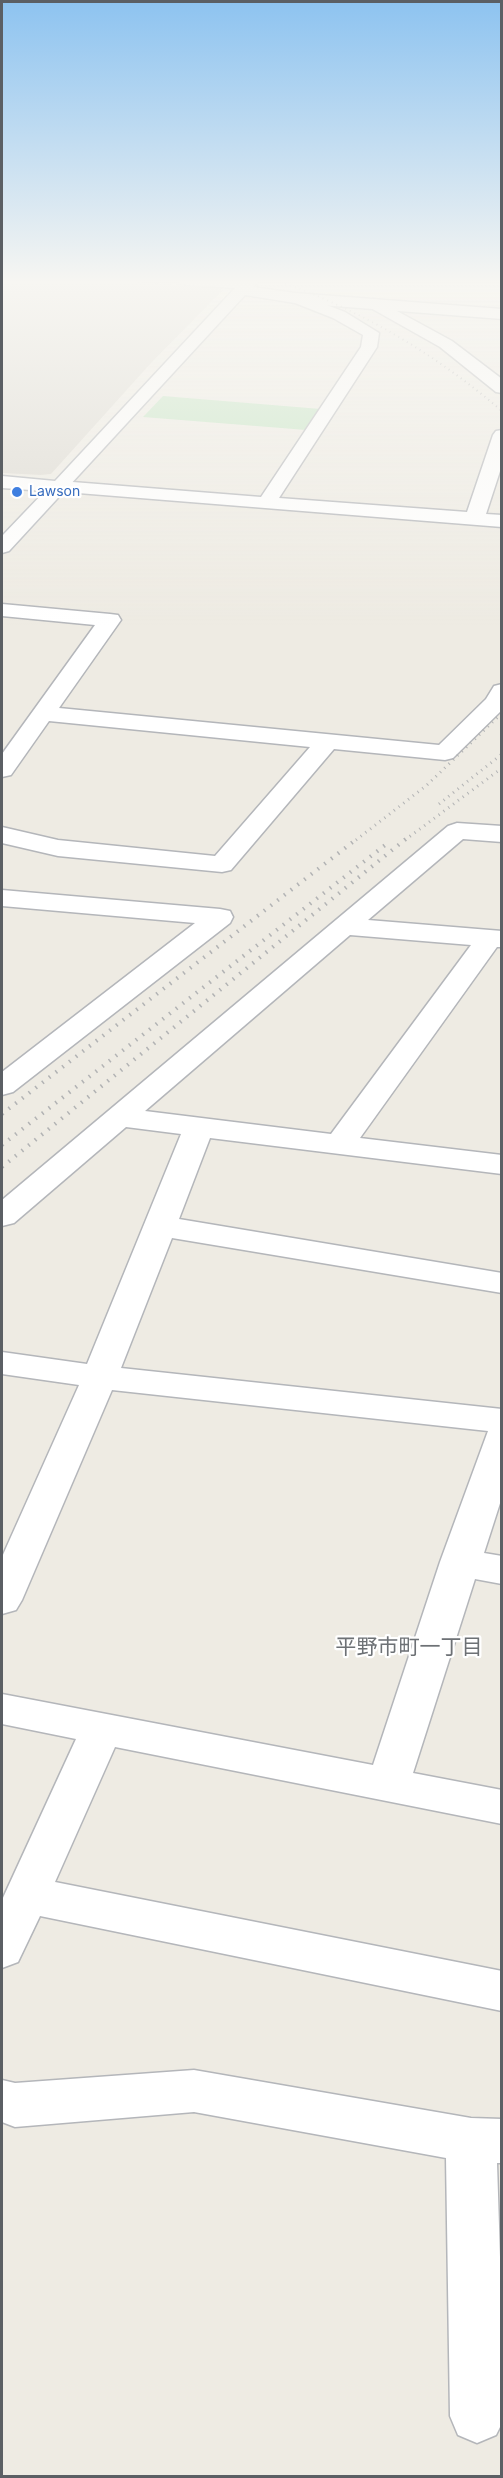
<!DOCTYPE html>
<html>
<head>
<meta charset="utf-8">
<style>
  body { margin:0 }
  #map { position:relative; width:503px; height:2478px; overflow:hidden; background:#eeebe3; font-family:Inter,sans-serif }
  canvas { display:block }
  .frame { position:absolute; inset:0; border:3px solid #5b5f64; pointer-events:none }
</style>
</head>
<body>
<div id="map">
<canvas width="503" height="2478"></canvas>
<div class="frame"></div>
</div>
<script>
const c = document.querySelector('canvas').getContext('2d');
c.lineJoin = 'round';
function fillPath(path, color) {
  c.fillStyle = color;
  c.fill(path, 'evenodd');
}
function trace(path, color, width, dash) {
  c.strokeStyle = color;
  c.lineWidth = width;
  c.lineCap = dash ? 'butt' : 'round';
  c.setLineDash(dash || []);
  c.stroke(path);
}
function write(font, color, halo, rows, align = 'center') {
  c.font = font + ' Inter,"Noto Sans JP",sans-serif';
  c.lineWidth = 4.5;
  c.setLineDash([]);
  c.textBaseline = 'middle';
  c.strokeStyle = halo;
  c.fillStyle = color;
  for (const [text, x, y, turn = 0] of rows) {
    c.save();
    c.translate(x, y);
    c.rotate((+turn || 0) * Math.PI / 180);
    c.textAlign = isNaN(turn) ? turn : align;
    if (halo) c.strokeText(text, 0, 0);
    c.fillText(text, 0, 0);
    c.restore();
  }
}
fillPath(new Path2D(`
  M2,280H102L216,287L223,290L151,363L51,474L41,475L2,473Z`), '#dddad2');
fillPath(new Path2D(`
  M163,396L321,409L306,430L143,417Z`), '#c2e4c1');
const street = new Path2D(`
  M295,293L345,312L379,333L377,347L279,498L467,512L493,435L496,431L502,430V465L486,514L502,515V527L53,491L51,487L53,483L60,481L261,497L361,347L363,335L333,318L290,301L287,298Z
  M375,299L452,341L502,379V393L496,392L440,347L369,307L367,304Z
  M2,604L110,614L118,615L121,620L59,708L439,745L486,699L494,686L502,684V710L453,758L445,760L334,749L231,870L222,872L58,856L2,843V827L58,840L215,856L310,747L49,721L11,775L2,777V754L95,625L2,616Z
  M457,823L502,826V842L463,839L368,920L502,931V947H497L360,1138L502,1155V1174L210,1138L179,1219L502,1273V1293L172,1238L121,1368L502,1409V1497L484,1553L502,1556V1584L475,1579L413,1773L502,1790V1824L115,1747L55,1882L502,1971V2011L40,1916L18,1962L2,1968V1900L76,1739L2,1724V1694L373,1765L440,1562L488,1431L112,1390L22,1600L16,1610L2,1614V1557L79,1385L2,1374V1352L87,1364L181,1134L126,1127L14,1223L2,1226V1200L448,826ZM350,935L471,945L331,1134L145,1111Z
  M2,890L220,909L230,911L233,917L230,923L13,1092L2,1095V1072L195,923L2,906Z
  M194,2070L471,2118L502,2119V2163H497L502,2320V2423L496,2435L477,2443L458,2435L450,2416L446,2158L194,2112L15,2127L2,2122V2080L15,2083Z`);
const secondary = new Path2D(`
  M178,280H259L253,287L295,293L502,309V319L295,303L245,295L9,551L2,553V536L45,491L2,488V476L55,481L235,288L186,285Z`);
trace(street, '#b4b6ba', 3);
trace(secondary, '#b5b8bd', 3);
fillPath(street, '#fff');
fillPath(secondary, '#fff');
trace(new Path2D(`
  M276,280C361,310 434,353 502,411`), '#b2b3b4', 2, [1, 4]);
trace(new Path2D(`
  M439,804L502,754
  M356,840L427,785L502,713
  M405,840L502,768`), '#b2b3b4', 3, [1, 5]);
trace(new Path2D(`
  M2,1114L358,838
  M2,1145L389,842
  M2,1167L407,838`), '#b2b3b4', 4, [1.5, 7]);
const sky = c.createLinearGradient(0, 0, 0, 627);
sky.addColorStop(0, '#8dc3f0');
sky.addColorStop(0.45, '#f7f6f2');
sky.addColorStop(1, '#f7f6f200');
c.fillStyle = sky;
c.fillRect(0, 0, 503, 627);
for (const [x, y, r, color] of [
  [17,492,6,"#3f7fe0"]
]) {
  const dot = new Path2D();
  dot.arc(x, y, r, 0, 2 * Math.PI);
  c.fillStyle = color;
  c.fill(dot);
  trace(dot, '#fff', 2);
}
write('14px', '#366cbe', '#fff', [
  ["Lawson",29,492]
], 'left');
write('21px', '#6d7175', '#fff', [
  ["平野市町一丁目",409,1648]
]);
</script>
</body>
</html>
